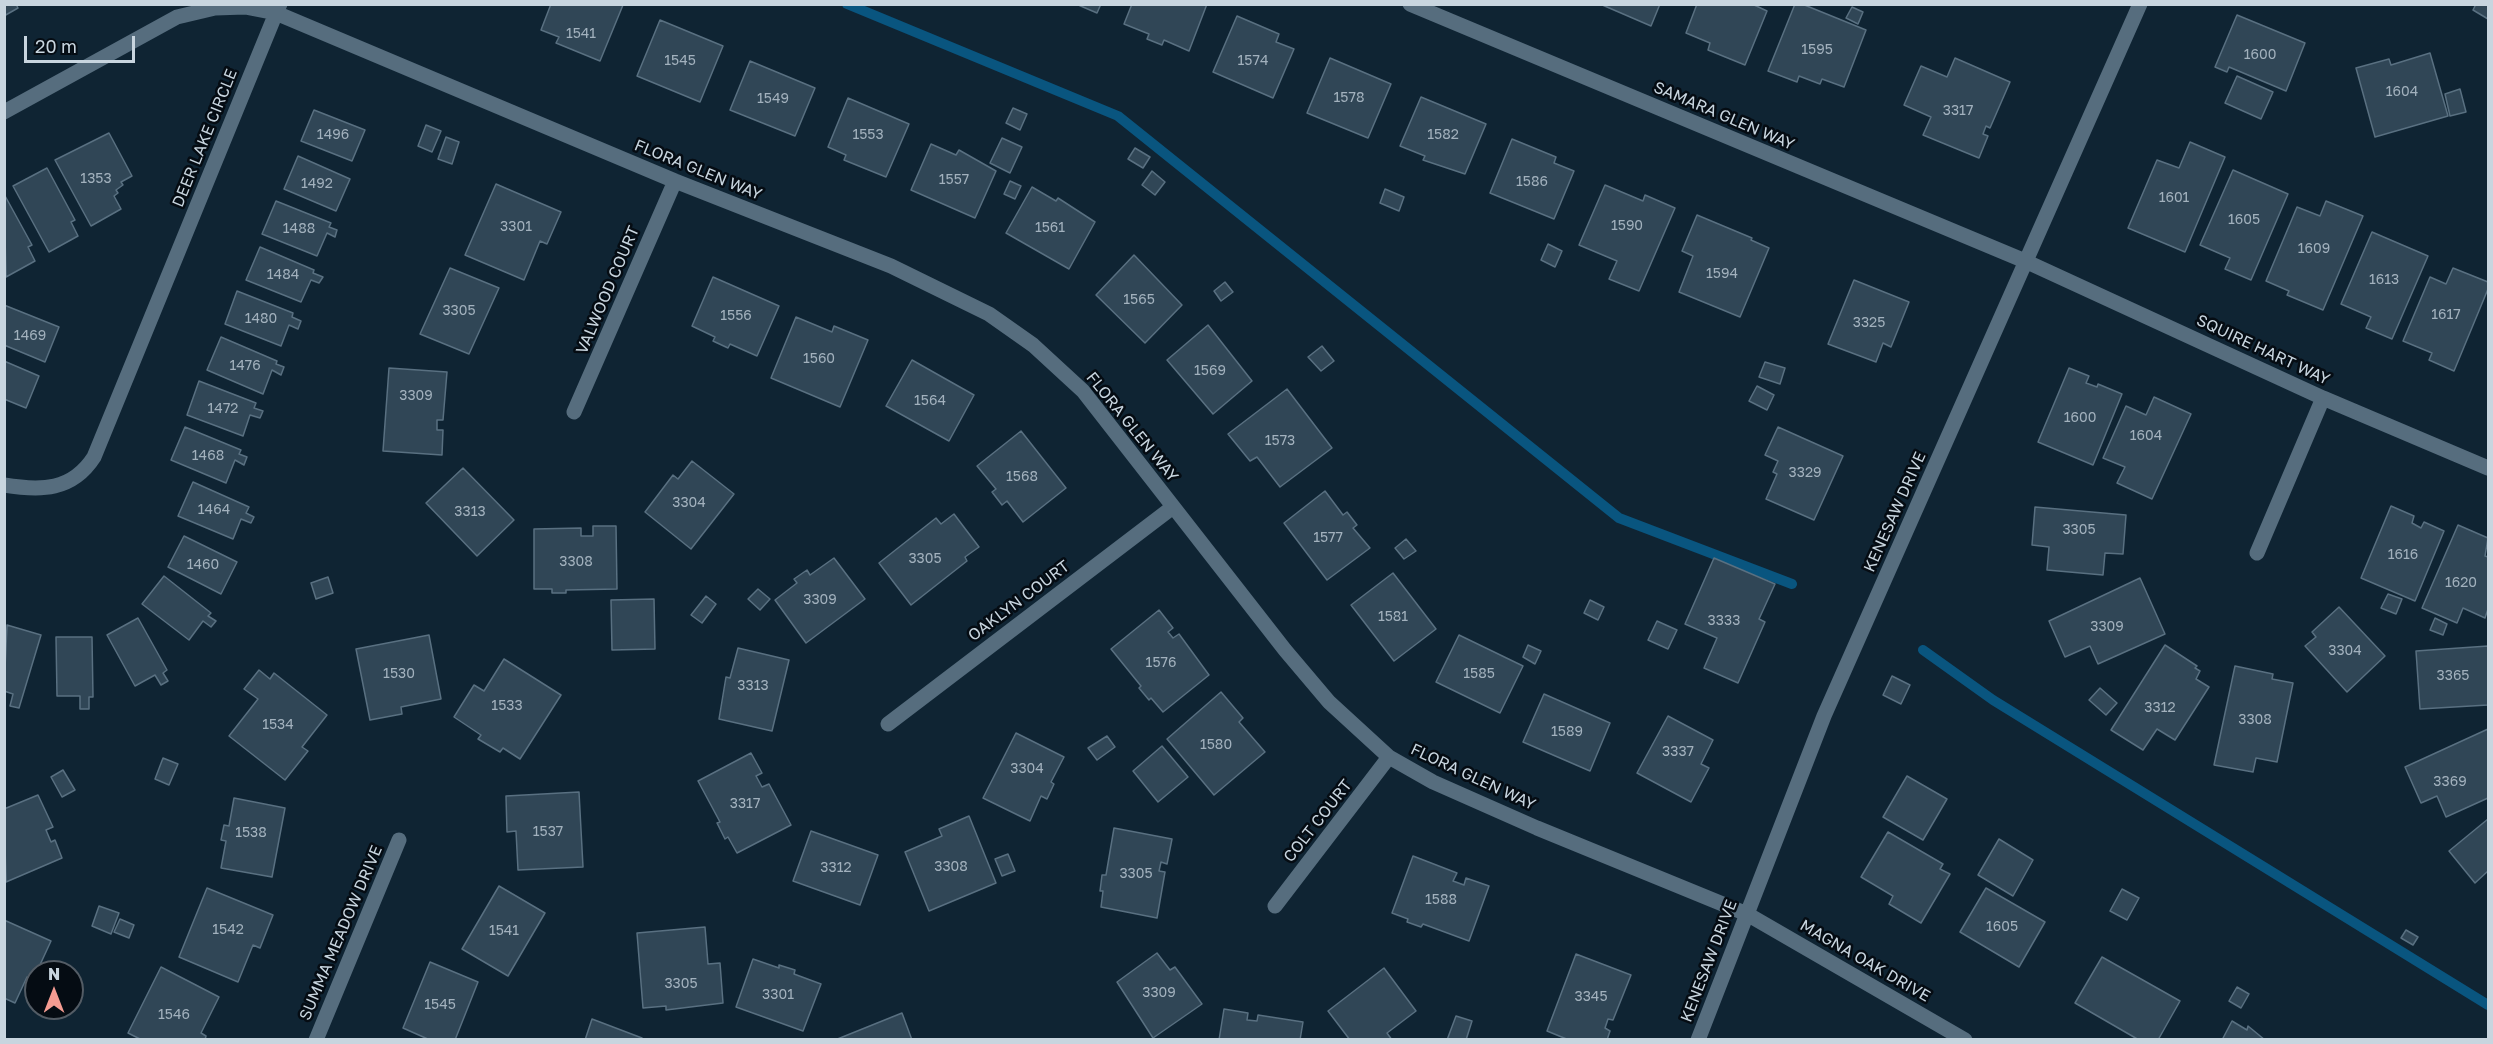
<!DOCTYPE html>
<html>
<head>
<meta charset="utf-8">
<style>
  body { margin:0 }
  #map { position:relative; width:2493px; height:1044px; overflow:hidden; background:#0f2433; font-family:"Golos Text",sans-serif }
  canvas { display:block }
  .frame { position:absolute; inset:0; border:6px solid #c8d5df; pointer-events:none }
  .north { position:absolute; left:24px; top:960px; width:60px; height:60px; box-sizing:border-box; background:#050c13; border:2px solid #535c65; border-radius:50%; rotate:0deg; font-size:16px; font-weight:700; line-height:24px; text-align:center; color:#c8d5df }
  .north::after { content:''; display:block; margin:auto; width:21px; height:27px; background:#f59c92; clip-path:polygon(50% 0,100% 100%,50% 72%,0 100%) }
  .scale { position:absolute; left:24px; top:36px; width:111px; height:27px; box-sizing:border-box; border:3px solid #c8d5df; border-top:0; padding-left:8px; font-size:18px; line-height:21px; white-space:nowrap; color:#c8d5df; -webkit-text-stroke:4px #050c13; paint-order:stroke }
</style>
</head>
<body>
<div id="map">
<canvas width="2493" height="1044"></canvas>
<div class="frame"></div>
<div class="north">N</div>
<div class="scale">20 m</div>
</div>
<script>
const c = document.querySelector('canvas').getContext('2d');
c.lineJoin = 'round';
function trace(path, color, width, dash) {
  c.strokeStyle = color;
  c.lineWidth = width;
  c.lineCap = dash ? 'butt' : 'round';
  c.setLineDash(dash || []);
  c.stroke(path);
}
function fillPath(path, color) {
  c.fillStyle = color;
  c.fill(path, 'evenodd');
}
function write(font, color, halo, rows, align = 'center') {
  c.font = font + ' "Golos Text",sans-serif';
  c.lineWidth = 5;
  c.setLineDash([]);
  c.textBaseline = 'middle';
  c.strokeStyle = halo;
  c.fillStyle = color;
  for (const [text, x, y, turn = 0] of rows) {
    c.save();
    c.translate(x, y);
    c.rotate((+turn || 0) * Math.PI / 180);
    c.textAlign = isNaN(turn) ? turn : align;
    if (halo) c.strokeText(text, 0, 0);
    c.fillText(text, 0, 0);
    c.restore();
  }
}
trace(new Path2D(`
  M847,4L1118,116L1619,518L1792,584
  M1923,650L1993,700L2488,1005`), '#09557f', 10);
const building = new Path2D(`
  M4,4H16L18,8L4,16Z
  M551,4L623,5L600,61L556,43L559,37L541,30Z
  M1076,4H1101L1097,13Z
  M1132,4H1207L1189,51L1164,40L1162,45L1147,39L1149,34L1124,24Z
  M1600,4H1660L1651,26Z
  M1697,4H1752L1767,11L1745,65L1708,50L1710,43L1686,33Z
  M1795,4H1802L1866,30L1844,87L1822,79L1820,84L1799,76L1797,82L1768,71Z
  M2476,4H2488V19L2473,10Z
  M1852,7L1863,12L1858,24L1846,18Z
  M2237,15L2305,43L2286,91L2229,67L2227,72L2215,67Z
  M1237,16L1279,34L1276,42L1294,49L1273,98L1213,72Z
  M660,20L723,46L700,102L637,76Z
  M2430,53L2448,116L2375,137L2356,68L2389,59L2391,65Z
  M1330,58L1391,84L1368,138L1307,113Z
  M1955,58L2010,82L1990,128L1986,126L1983,134L1988,136L1979,158L1923,135L1931,117L1904,105L1921,66L1947,77Z
  M750,61L815,88L795,136L730,110Z
  M2237,76L2273,92L2261,119L2225,103Z
  M2460,89L2466,112L2450,116L2445,94Z
  M1421,97L1486,124L1465,174L1423,160L1425,156L1400,146Z
  M848,98L909,124L886,177L844,160L846,155L828,147Z
  M1013,108L1027,114L1020,130L1006,123Z
  M314,110L365,130L352,161L301,141Z
  M426,125L441,131L432,152L418,146Z
  M109,133L132,176L121,182L123,185L116,190L118,193L114,196L121,209L91,226L55,160Z
  M446,137L459,142L452,164L438,159Z
  M1002,138L1022,147L1010,173L990,163Z
  M1512,139L1556,157L1554,163L1574,171L1554,219L1490,193Z
  M2190,142L2225,157L2185,252L2128,228L2157,160L2179,168Z
  M931,144L956,155L959,150L996,171L975,218L911,190Z
  M1135,148L1150,157L1143,168L1128,159Z
  M298,156L350,179L336,211L284,189Z
  M47,168L75,220L71,222L78,236L49,252L13,186Z
  M2233,170L2288,194L2251,280L2225,269L2230,258L2200,245Z
  M1152,171L1165,182L1155,195L1142,185Z
  M1010,181L1021,186L1015,199L1004,194Z
  M496,184L561,212L547,244L540,241L524,280L465,255Z
  M1605,185L1643,201L1645,195L1675,208L1639,291L1609,279L1617,261L1579,245Z
  M1032,187L1056,201L1058,198L1095,222L1069,269L1006,233Z
  M1385,189L1404,197L1399,211L1380,203Z
  M4,194L32,245L28,247L35,261L6,277Z
  M276,201L331,223L329,227L337,230L335,237L327,233L317,256L262,234Z
  M2326,201L2363,216L2323,310L2287,295L2289,291L2266,281L2297,207L2320,216Z
  M1697,215L1752,238L1751,240L1769,248L1740,317L1679,292L1693,256L1682,251Z
  M2372,232L2428,256L2392,339L2366,328L2371,317L2341,304Z
  M1548,244L1562,251L1555,267L1541,260Z
  M260,247L314,270L313,273L323,277L319,283L311,280L301,302L246,280Z
  M1134,255L1182,305L1145,343L1096,295Z
  M450,268L499,288L469,354L420,334Z
  M2453,268L2488,282V289L2454,371L2429,360L2432,353L2403,341L2430,277L2446,284Z
  M713,277L779,306L757,356L730,344L728,348L713,341L715,337L692,326Z
  M1854,280L1909,302L1891,347L1883,343L1876,362L1828,344Z
  M1225,282L1233,292L1221,301L1214,291Z
  M237,291L293,313L292,317L301,321L298,329L289,325L281,346L225,324Z
  M4,305L59,327L45,362L4,345Z
  M796,317L832,332L834,326L868,340L840,407L771,378Z
  M1208,325L1252,381L1213,414L1167,360Z
  M221,337L277,361L276,364L284,367L281,375L272,370L263,394L207,370Z
  M1322,346L1334,361L1321,371L1308,357Z
  M912,360L974,395L949,441L886,406Z
  M4,361L39,376L26,408L4,399Z
  M1765,362L1785,368L1780,384L1759,377Z
  M389,368L447,372L443,420H437V430H443L442,455L383,451Z
  M2069,368L2089,376L2086,383L2097,387L2098,384L2122,394L2093,465L2038,442Z
  M199,381L256,403L254,408L263,411L260,418L250,415L243,436L187,415Z
  M1757,386L1774,395L1767,410L1749,401Z
  M1287,389L1332,448L1280,487L1257,457L1250,461L1228,434Z
  M2154,397L2191,414L2152,499L2117,483L2125,467L2103,458L2126,406L2146,415Z
  M185,427L241,450L239,454L247,457L244,465L235,460L226,483L171,460Z
  M1778,427L1843,456L1814,520L1766,499L1777,474L1773,472L1778,461L1765,455Z
  M1021,431L1066,488L1023,522L1007,501L1002,505L992,492L996,489L977,466Z
  M692,461L734,494L691,549L645,512L673,475L678,479Z
  M463,468L514,520L477,556L426,503Z
  M193,482L249,507L246,513L254,517L251,523L241,519L233,539L178,516Z
  M1325,491L1343,515L1347,512L1357,525L1353,528L1370,548L1327,580L1284,523Z
  M2391,506L2414,516L2412,523L2421,528L2424,522L2444,531L2415,601L2361,578Z
  M2035,507L2126,515L2123,554L2105,553L2103,575L2047,570L2049,547L2032,545Z
  M954,514L979,547L965,557L967,561L911,605L879,563L936,518L941,524Z
  M2458,525L2488,538L2485,556L2488,557V609L2485,618L2463,608L2457,623L2422,608Z
  M593,526H616L617,589L566,590V593H552V589H534V529L581,528V536H593Z
  M184,536L237,562L221,594L168,567Z
  M1406,539L1416,551L1404,559L1395,548Z
  M834,558L865,599L806,643L775,600L797,583L794,579L807,570L810,575Z
  M1714,558L1775,584L1759,619L1765,622L1738,683L1704,668L1717,638L1685,624Z
  M1393,573L1436,629L1394,661L1351,605Z
  M164,576L211,613L208,616L216,621L211,627L203,621L189,640L142,604Z
  M328,577L333,593L316,599L311,583Z
  M2140,578L2165,634L2098,664L2090,646L2065,657L2049,621Z
  M758,589L770,599L760,610L748,599Z
  M2388,594L2402,599L2396,614L2381,608Z
  M706,596L716,604L702,623L691,615Z
  M654,599L655,649L612,650L611,600Z
  M1590,600L1604,607L1598,620L1584,613Z
  M2339,607L2385,656L2347,692L2305,646L2316,637L2312,632Z
  M1159,610L1173,628L1168,632L1173,638L1179,634L1209,675L1163,712L1151,698L1149,700L1139,688L1141,686L1111,649Z
  M138,618L167,670L163,673L168,681L161,685L155,675L135,686L107,635Z
  M2435,618L2447,624L2443,635L2430,630Z
  M1657,621L1677,630L1668,649L1648,640Z
  M7,625L41,635L19,708L10,706L13,694L4,691Z
  M429,635L441,699L401,707L402,714L370,720L356,649Z
  M1459,635L1523,666L1500,713L1436,682Z
  M56,637H92L93,697H89V709H80V696H57Z
  M1528,645L1541,651L1535,664L1523,657Z
  M2165,645L2197,666L2195,668L2200,671L2196,679L2209,687L2175,740L2157,729L2143,750L2111,730Z
  M2488,646V705L2420,709L2416,651Z
  M738,648L789,660L772,731L719,719L726,677L730,678Z
  M504,659L561,695L520,759L503,748L500,752L478,739L481,735L454,717L474,685L484,691Z
  M2235,666L2273,674L2272,679L2293,683L2277,762L2256,758L2253,772L2214,765Z
  M259,670L270,679L274,673L327,715L302,747L308,751L285,780L229,736L258,699L244,689Z
  M1892,676L1910,685L1901,704L1883,695Z
  M2100,688L2117,703L2106,715L2089,700Z
  M1221,692L1243,718L1239,722L1265,752L1214,795L1167,739Z
  M1544,694L1610,723L1590,771L1523,742Z
  M1668,716L1713,740L1701,764L1709,768L1691,802L1637,773Z
  M2488,729V798L2446,817L2437,796L2421,803L2405,767Z
  M1016,733L1064,757L1051,782L1054,784L1047,799L1041,796L1030,821L983,798Z
  M1107,736L1115,747L1097,760L1088,748Z
  M1162,746L1188,777L1158,802L1133,771Z
  M751,753L762,773L756,776L762,787L769,784L791,825L737,853L728,837L725,839L717,823L720,822L698,781Z
  M163,758L178,764L169,785L155,779Z
  M63,770L75,790L62,797L51,777Z
  M1907,776L1947,799L1923,840L1883,817Z
  M579,792L583,867L518,870L516,831L507,832L506,796Z
  M38,795L53,827L46,830L51,842L55,840L62,858L6,882L4,809Z
  M234,798L285,808L272,877L221,868L226,841L221,840L224,825L229,826Z
  M969,816L996,883L929,911L905,852L942,836L939,829Z
  M2488,819V871L2475,883L2449,851Z
  M1114,828L1172,839L1167,864L1161,862L1159,871L1165,872L1157,918L1101,907L1103,891H1100L1102,875H1106Z
  M811,831L878,855L860,905L793,881Z
  M1888,832L1943,864L1940,869L1950,874L1921,923L1889,904L1893,896L1861,877Z
  M1999,839L2033,860L2013,896L1978,875Z
  M1008,854L1015,871L1002,876L995,859Z
  M1413,856L1457,873L1453,881L1464,885L1466,878L1489,886L1469,941L1423,924L1421,927L1407,922L1408,919L1392,913Z
  M499,886L545,913L508,976L462,949Z
  M207,888L273,915L260,948L253,945L238,982L179,957Z
  M1986,888L2045,922L2019,967L1960,932Z
  M2122,889L2139,898L2127,920L2110,911Z
  M99,906L119,913L111,934L92,926Z
  M120,919L134,925L129,938L114,932Z
  M4,920L51,941L33,980L27,977L15,1003L4,998Z
  M705,927L708,964L720,963L723,1003L666,1010V1006L643,1008L637,933Z
  M2406,930L2418,937L2413,945L2401,938Z
  M1157,953L1170,970L1175,967L1202,1004L1153,1038L1117,982Z
  M1576,954L1631,975L1613,1020L1608,1019L1605,1028L1610,1031L1607,1040H1569L1547,1031Z
  M2102,957L2180,1001L2158,1040H2139L2075,1003Z
  M753,959L779,968V965L795,970L794,974L821,984L803,1031L736,1007Z
  M430,962L478,982L455,1040H430L403,1028Z
  M161,967L219,997L201,1033L206,1036L205,1040H142L128,1033Z
  M1384,968L1416,1011L1387,1033L1392,1040H1350L1328,1011Z
  M2237,987L2249,994L2241,1008L2229,1001Z
  M1224,1009L1248,1013L1247,1020L1257,1021L1258,1015L1303,1022L1300,1040H1219Z
  M902,1013L912,1040H835Z
  M1456,1016L1472,1021L1466,1040H1447Z
  M592,1019L642,1038V1040H585Z
  M2232,1021L2247,1030L2248,1026L2265,1040H2222Z`);
fillPath(building, '#304656');
trace(building, '#597081', 1.5);
trace(new Path2D(`
  M280,4L276,13L675,181L891,266L989,314L1033,345L1083,391L1285,650L1329,702L1389,757L1433,782L1537,828L1747,914L1965,1040
  M1410,4L2025,261L2323,398L2488,468
  M4,112L177,17L215,8L245,7L276,13L94,457C72,491 41,491 4,485
  M574,412L675,181
  M2257,553L2323,398
  M888,724L1173,507
  M1275,906L1389,757
  M316,1040L399,840
  M1698,1040L1824,716L2140,4`), '#566d7e', 15);
write('14px', '#a2b1bd', null, [
  ["1541",581,34],
  ["1595",1817,50],
  ["1600",2260,55],
  ["1545",680,61],
  ["1574",1253,61],
  ["1604",2402,92],
  ["1578",1349,98],
  ["1549",773,99],
  ["3317",1958,111],
  ["1496",333,135],
  ["1553",868,135],
  ["1582",1443,135],
  ["1353",96,179],
  ["1557",954,180],
  ["1586",1532,182],
  ["1492",317,184],
  ["1601",2174,198],
  ["1605",2244,220],
  ["1590",1627,226],
  ["3301",516,227],
  ["1561",1050,228],
  ["1488",299,229],
  ["1609",2314,249],
  ["1594",1722,274],
  ["1484",283,275],
  ["1613",2384,280],
  ["1565",1139,300],
  ["3305",459,311],
  ["1617",2446,315],
  ["1556",736,316],
  ["1480",261,319],
  ["3325",1869,323],
  ["1469",30,336],
  ["1560",819,359],
  ["1476",245,366],
  ["1569",1210,371],
  ["3309",416,396],
  ["1564",930,401],
  ["1472",223,409],
  ["1600",2080,418],
  ["1604",2146,436],
  ["1573",1280,441],
  ["1468",208,456],
  ["3329",1805,473],
  ["1568",1022,477],
  ["3304",689,503],
  ["1464",214,510],
  ["3313",470,512],
  ["3305",2079,530],
  ["1577",1328,538],
  ["1616",2403,555],
  ["3305",925,559],
  ["3308",576,562],
  ["1460",203,565],
  ["1620",2461,583],
  ["3309",820,600],
  ["1581",1393,617],
  ["3333",1724,621],
  ["3309",2107,627],
  ["3304",2345,651],
  ["1576",1161,663],
  ["1530",399,674],
  ["1585",1479,674],
  ["3365",2453,676],
  ["3313",753,686],
  ["1533",507,706],
  ["3312",2160,708],
  ["3308",2255,720],
  ["1534",278,725],
  ["1589",1567,732],
  ["1580",1216,745],
  ["3337",1678,752],
  ["3304",1027,769],
  ["3369",2450,782],
  ["3317",745,804],
  ["1537",548,832],
  ["1538",251,833],
  ["3308",951,867],
  ["3312",836,868],
  ["3305",1136,874],
  ["1588",1441,900],
  ["1605",2002,927],
  ["1542",228,930],
  ["1541",504,931],
  ["3305",681,984],
  ["3309",1159,993],
  ["3301",778,995],
  ["3345",1591,997],
  ["1545",440,1005],
  ["1546",174,1015]
]);
write('16px', '#c8d5df', '#050c13', [
  ["SAMARA GLEN WAY",1724,116,23],
  ["DEER LAKE CIRCLE",205,138,-68],
  ["FLORA GLEN WAY",698,170,22],
  ["VALWOOD COURT",608,290,-67],
  ["SQUIRE HART WAY",2263,350,25],
  ["FLORA GLEN WAY",1132,427,51],
  ["KENESAW DRIVE",1895,512,-66],
  ["OAKLYN COURT",1019,601,-37],
  ["FLORA GLEN WAY",1473,777,25],
  ["COLT COURT",1318,821,-52],
  ["SUMMA MEADOW DRIVE",341,933,-67],
  ["KENESAW DRIVE",1709,961,-69],
  ["MAGNA OAK DRIVE",1865,961,30]
]);
</script>
</body>
</html>
